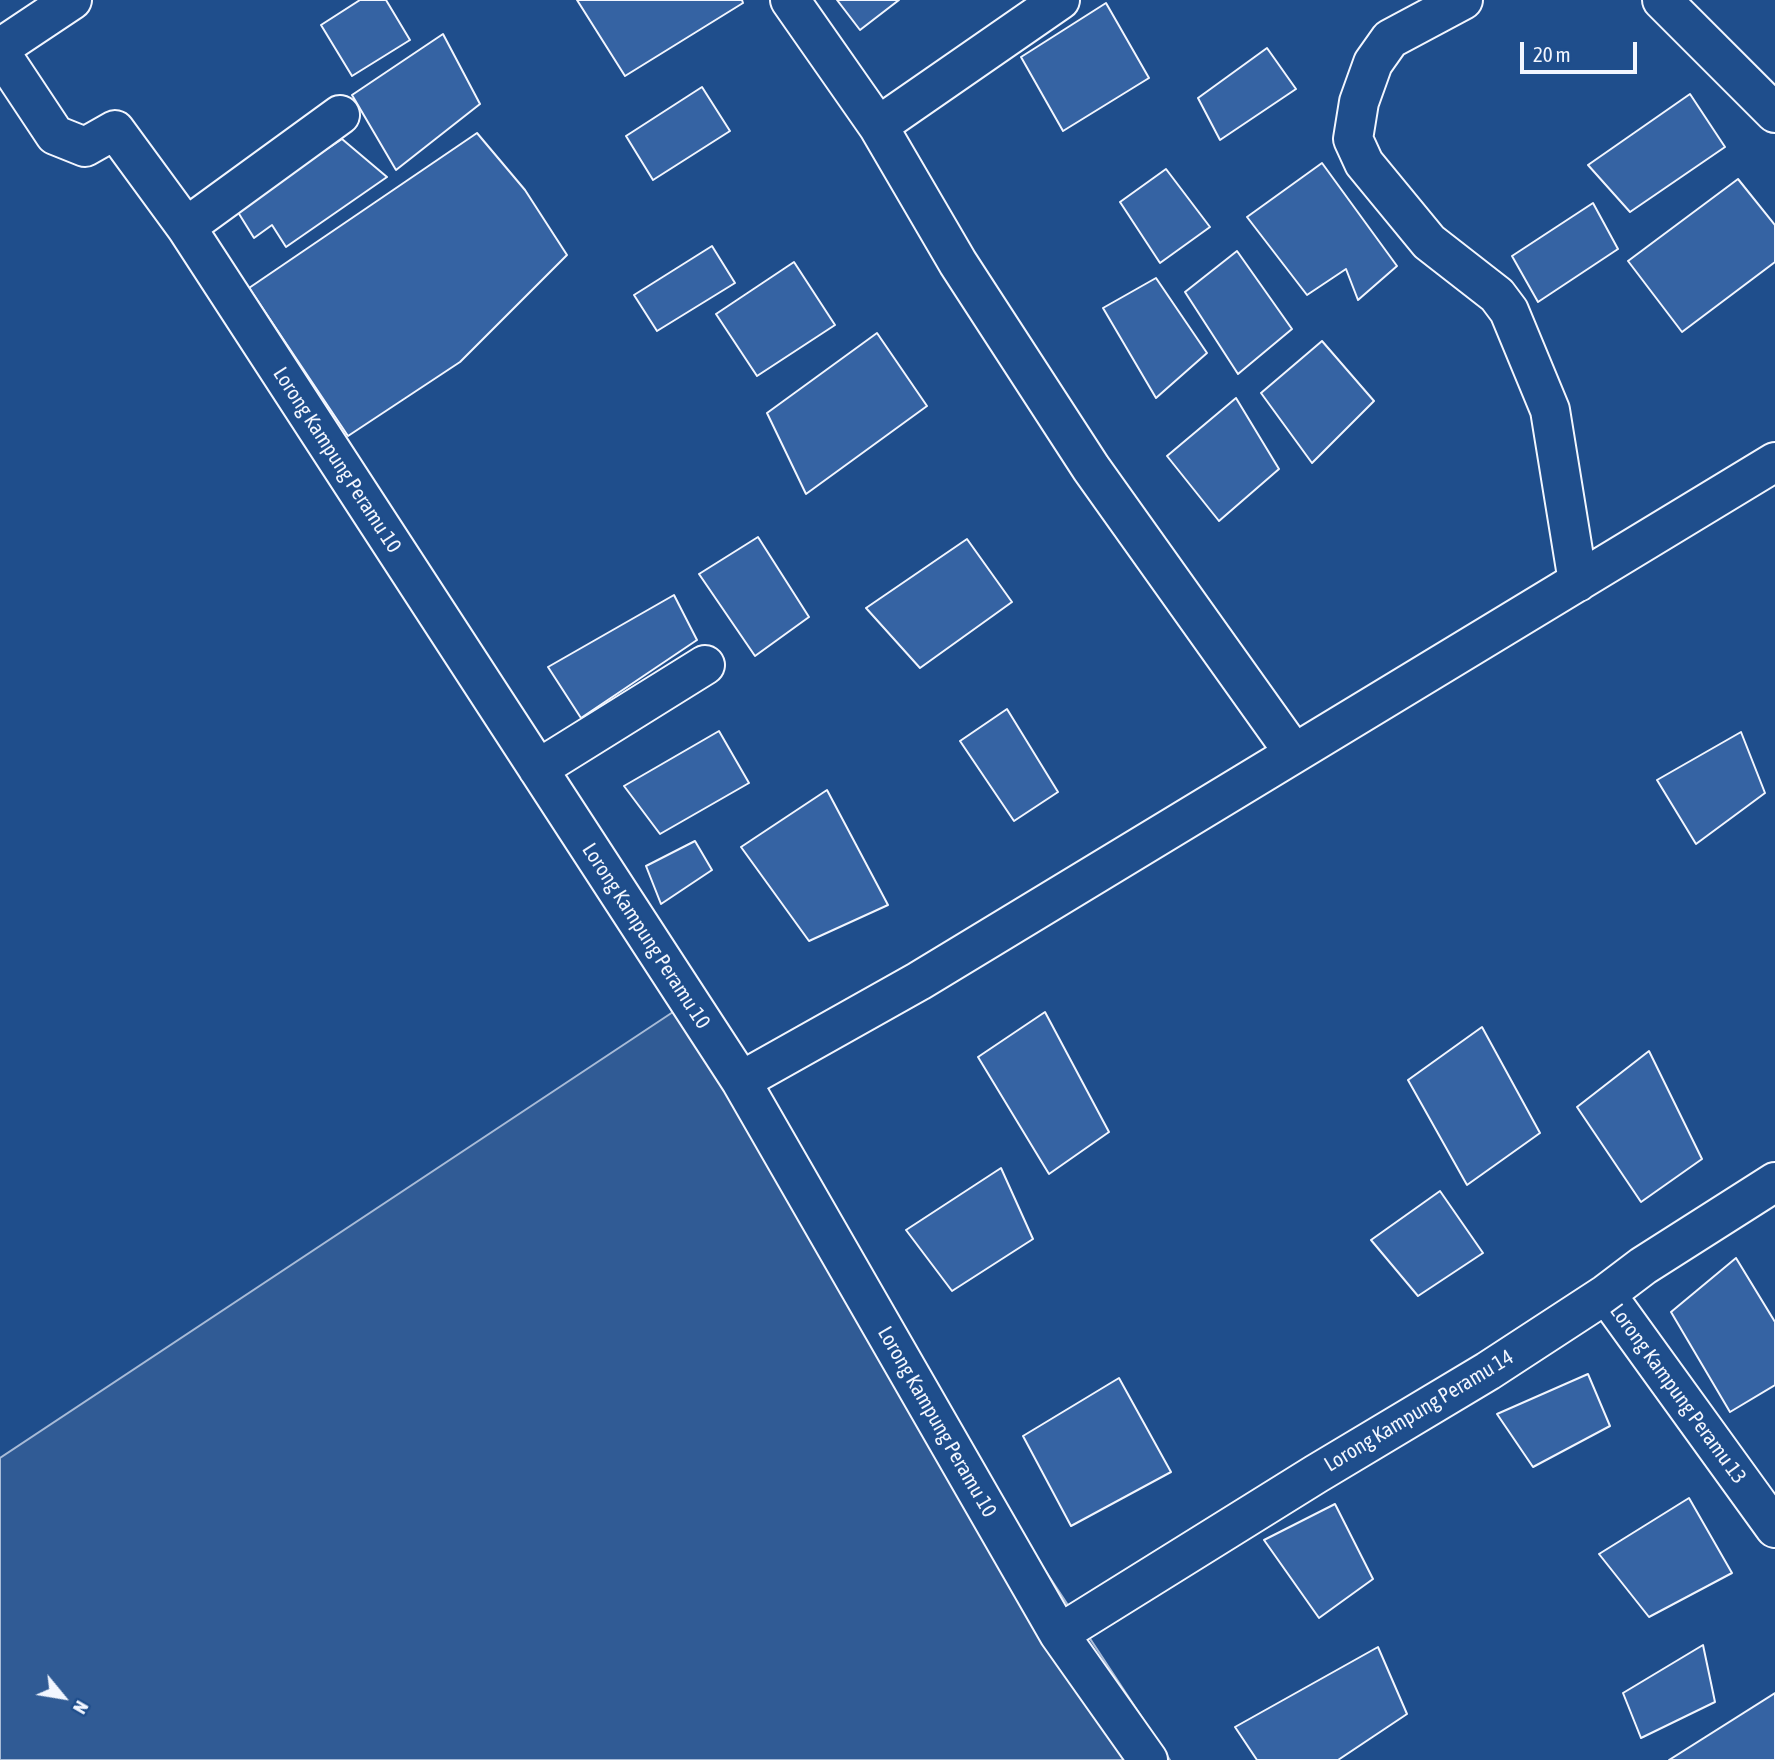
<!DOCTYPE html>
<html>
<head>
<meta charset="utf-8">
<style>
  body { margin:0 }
  #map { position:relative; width:1775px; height:1760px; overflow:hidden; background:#1f4e8c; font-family:"Asap Condensed",sans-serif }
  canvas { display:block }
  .north { position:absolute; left:28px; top:1662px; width:70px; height:70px; -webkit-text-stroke:5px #1f4e8c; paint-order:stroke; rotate:120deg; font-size:19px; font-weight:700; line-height:28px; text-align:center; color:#f2f6ff }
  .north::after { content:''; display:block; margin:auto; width:24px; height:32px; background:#f2f6ff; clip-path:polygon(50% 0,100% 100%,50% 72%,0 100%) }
  .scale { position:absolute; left:1520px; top:42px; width:117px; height:32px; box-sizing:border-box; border:4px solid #f2f6ff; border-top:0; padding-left:9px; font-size:21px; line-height:24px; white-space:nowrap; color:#f2f6ff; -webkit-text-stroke:5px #1f4e8c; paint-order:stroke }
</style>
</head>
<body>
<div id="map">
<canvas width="1775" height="1760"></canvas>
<div class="north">N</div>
<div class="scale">20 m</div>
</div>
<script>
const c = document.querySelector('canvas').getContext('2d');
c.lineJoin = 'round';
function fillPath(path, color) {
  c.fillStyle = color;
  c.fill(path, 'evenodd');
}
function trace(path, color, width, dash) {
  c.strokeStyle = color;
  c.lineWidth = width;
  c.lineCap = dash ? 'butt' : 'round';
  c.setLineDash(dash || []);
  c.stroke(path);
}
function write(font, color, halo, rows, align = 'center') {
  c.font = font + ' "Asap Condensed",sans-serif';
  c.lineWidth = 5;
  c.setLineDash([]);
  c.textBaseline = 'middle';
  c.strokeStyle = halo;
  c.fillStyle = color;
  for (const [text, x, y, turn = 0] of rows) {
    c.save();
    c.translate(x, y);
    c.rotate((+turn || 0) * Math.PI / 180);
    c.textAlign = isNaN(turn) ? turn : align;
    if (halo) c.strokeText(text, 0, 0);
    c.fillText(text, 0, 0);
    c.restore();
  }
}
const built = new Path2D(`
  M676,1010L1170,1760H0V1458Z`);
fillPath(built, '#305b95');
trace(built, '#a8bbd7', 2);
const building = new Path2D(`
  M360,0H386L410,40L352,76L321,25Z
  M577,0H742L743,3L625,76Z
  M837,0H899L860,30Z
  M1106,3L1149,78L1063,131L1021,57Z
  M443,34L480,104L396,170L352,95Z
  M1267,48L1296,89L1220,140L1198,98Z
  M702,87L730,131L653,180L626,136Z
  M1690,94L1725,147L1630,212L1588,165Z
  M477,133L525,190L567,255L460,362L348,436L249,288Z
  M342,139L387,177L286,247L272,225L254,238L236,209Z
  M1322,163L1397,266L1358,300L1346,269L1307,295L1247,217Z
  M1166,169L1210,227L1160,263L1120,202Z
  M1738,179L1775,225V262L1682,332L1628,261Z
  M1593,203L1618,249L1538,302L1512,256Z
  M712,246L735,283L657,331L634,295Z
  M1237,251L1292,329L1238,374L1185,292Z
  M794,262L835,325L757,376L716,314Z
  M1156,278L1207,353L1156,398L1103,308Z
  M877,333L927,406L806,494L767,413Z
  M1322,341L1374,401L1312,463L1261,393Z
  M1236,398L1279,469L1219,521L1167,456Z
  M758,537L809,617L755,656L699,574Z
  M967,539L1012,602L920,668L866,608Z
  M674,595L697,640L581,718L548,667Z
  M1007,709L1058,792L1014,821L960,741Z
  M719,731L749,783L660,834L624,786Z
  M1741,732L1765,793L1696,844L1657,780Z
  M827,790L888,905L809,941L741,847Z
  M695,841L712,870L661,904L646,866Z
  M1045,1012L1109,1132L1049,1174L978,1057Z
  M1482,1027L1540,1133L1467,1185L1408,1080Z
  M1649,1051L1702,1159L1641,1202L1577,1107Z
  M1001,1168L1033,1239L952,1291L906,1230Z
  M1440,1191L1483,1253L1418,1296L1371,1240Z
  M1736,1258L1775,1322V1385L1730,1412L1671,1312Z
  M1588,1374L1610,1426L1533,1467L1497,1414Z
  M1119,1378L1171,1472L1071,1526L1023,1436Z
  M1689,1498L1732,1573L1649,1617L1599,1554Z
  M1335,1504L1373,1579L1319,1618L1264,1540Z
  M1703,1645L1715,1702L1641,1738L1623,1693Z
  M1378,1647L1407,1714L1338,1760H1257L1235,1727Z
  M1775,1693V1760H1669Z`);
fillPath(building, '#3563a3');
trace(building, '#f2f6ff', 2);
const minor = new Path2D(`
  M790,0L878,126L958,263L1091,468L1294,753
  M1463,0L1390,39L1373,63L1359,102L1353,139L1364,163L1429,242L1497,295L1509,311L1550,410L1578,582
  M1662,0L1775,113
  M0,48L72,0
  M0,52L55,135L85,147L115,130L186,227L741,1081L1059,1634L1148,1760
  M878,126L1060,0
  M186,227L340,115
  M538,769L705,665
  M741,1081L919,981L1775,462
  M1606,1294L1775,1528
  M1059,1634L1316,1474L1488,1371L1606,1294L1643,1266L1775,1182`);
trace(minor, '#f2f6ff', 42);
trace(minor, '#1f4e8c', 38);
write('21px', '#f2f6ff', '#1f4e8c', [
  ["Lorong Kampung Peramu 10",337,460,57],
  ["Lorong Kampung Peramu 10",646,936,57],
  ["Lorong Kampung Peramu 13",1678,1394,54],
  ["Lorong Kampung Peramu 14",1419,1411,-31],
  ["Lorong Kampung Peramu 10",937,1422,60]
]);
</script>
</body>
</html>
